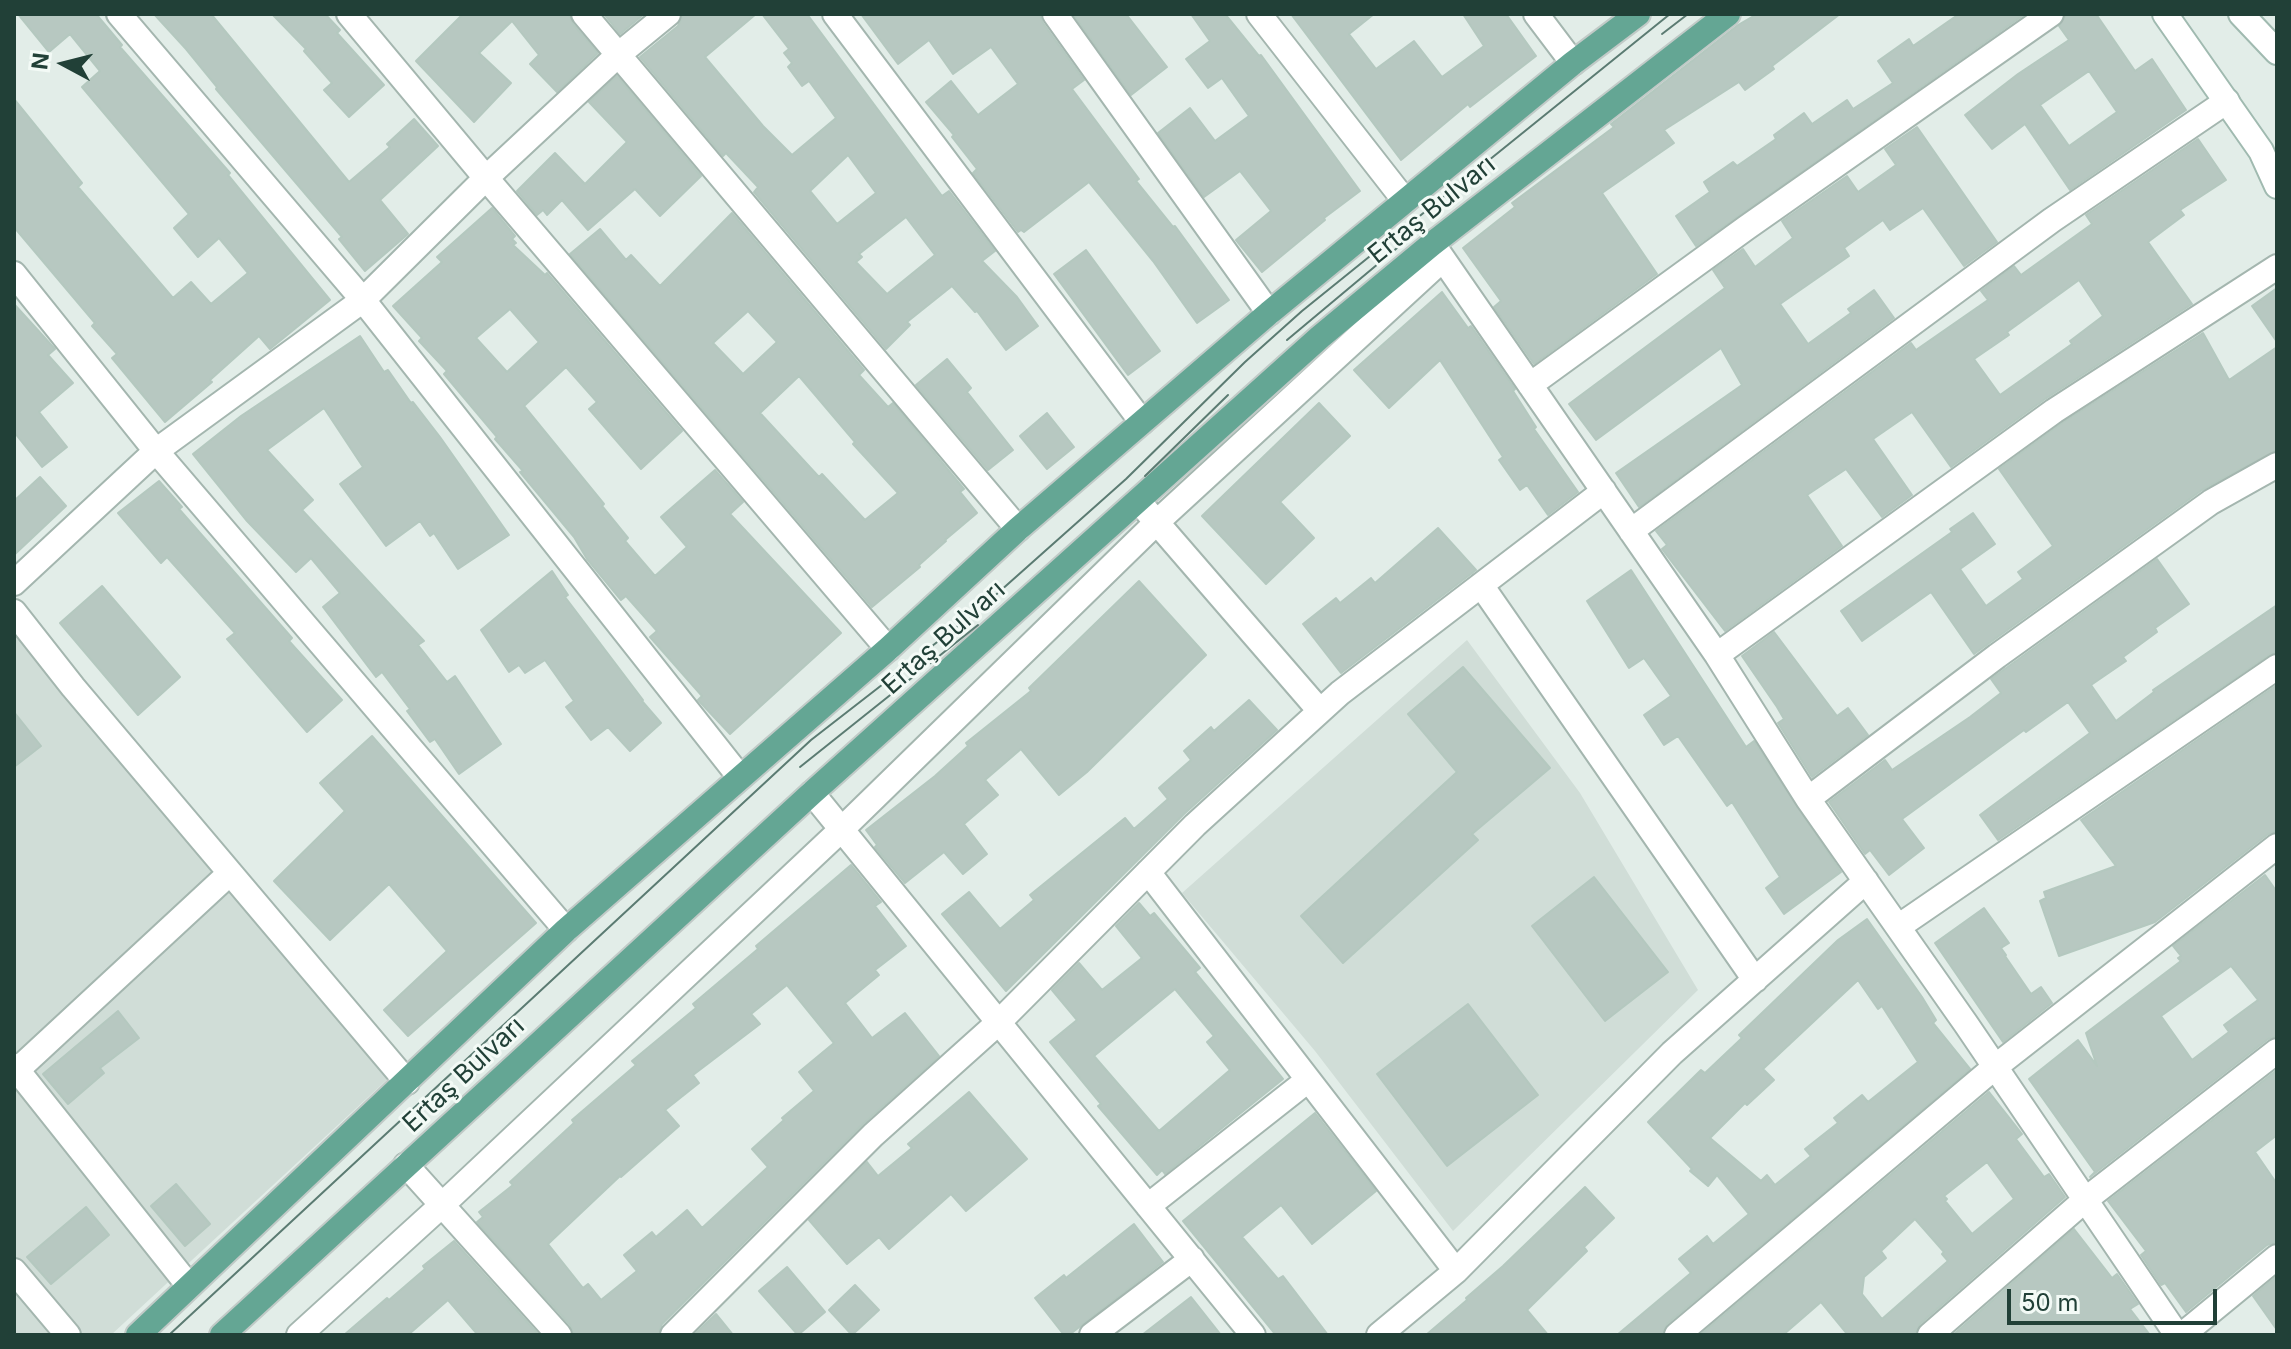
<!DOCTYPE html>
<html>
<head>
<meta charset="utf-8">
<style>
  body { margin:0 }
  #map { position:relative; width:2291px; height:1349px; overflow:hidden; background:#e2ede8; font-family:Inter,sans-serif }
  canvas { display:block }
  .frame { position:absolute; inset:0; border:16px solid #214037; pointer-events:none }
  .north { position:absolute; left:24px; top:24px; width:80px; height:80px; -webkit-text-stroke:6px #f3faf6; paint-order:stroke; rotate:277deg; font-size:22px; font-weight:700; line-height:32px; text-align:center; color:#214037 }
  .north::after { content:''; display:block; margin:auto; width:28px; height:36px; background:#214037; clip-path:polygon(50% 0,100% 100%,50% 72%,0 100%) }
  .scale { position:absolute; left:2007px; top:1289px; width:210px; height:36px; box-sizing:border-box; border:4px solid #214037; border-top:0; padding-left:10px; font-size:24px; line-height:28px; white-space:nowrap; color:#214037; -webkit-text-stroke:6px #f3faf6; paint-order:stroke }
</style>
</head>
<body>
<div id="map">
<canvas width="2291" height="1349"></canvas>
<div class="frame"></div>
<div class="north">N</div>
<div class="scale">50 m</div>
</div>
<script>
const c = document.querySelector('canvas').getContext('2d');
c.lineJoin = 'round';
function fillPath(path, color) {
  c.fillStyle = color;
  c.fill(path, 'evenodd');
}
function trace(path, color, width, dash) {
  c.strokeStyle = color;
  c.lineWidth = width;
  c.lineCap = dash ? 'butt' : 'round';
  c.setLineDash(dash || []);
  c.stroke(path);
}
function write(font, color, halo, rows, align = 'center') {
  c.font = font + ' Inter,sans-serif';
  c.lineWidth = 6;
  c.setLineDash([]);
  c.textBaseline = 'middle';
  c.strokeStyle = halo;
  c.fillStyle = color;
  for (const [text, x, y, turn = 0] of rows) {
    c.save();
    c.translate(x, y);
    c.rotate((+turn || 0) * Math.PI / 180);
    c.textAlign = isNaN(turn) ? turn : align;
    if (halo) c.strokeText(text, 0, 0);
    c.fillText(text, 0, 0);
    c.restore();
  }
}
fillPath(new Path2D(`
  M14,621L392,1075L111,1335H14Z
  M1467,640L1580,793L1698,990L1453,1231L1315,1051L1182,893Z`), '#d0ddd7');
const building = new Path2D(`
  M18,14H96L122,45L120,47L230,173L228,175L330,300L270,349L259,336L210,380L212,382L165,422L112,358L117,354L92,326L95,323L14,227V99L82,183L78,187L173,298L191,282L211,304L248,273L219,238L198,257L174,228L189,214L82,87L100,71L70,34L49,52Z
  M154,14H211L349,182L390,147L387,144L414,119L438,146L380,200L408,234L365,271L339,239L342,237L216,89L217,87L186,49Z
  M272,14H325L340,30L337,33L384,85L349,117L324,90L332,83L304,51L306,49Z
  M463,14H569L573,24L598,53L557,92L530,64L539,55L512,21L479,53L511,83L474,122L416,61Z
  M604,14H644L620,34Z
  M683,14H756L705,57L763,126L792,155L836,118L809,81L802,86L788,67L792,63L784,53L789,49L762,14H807L942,196L949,191L995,251L982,261L1017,297L1038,326L1006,350L977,311L975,312L952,286L907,322L910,325L886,349L754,192L758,187L726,153L723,156L640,57L678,26ZM848,155L876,193L837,224L810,191ZM906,217L935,255L887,294L856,262L862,257L859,254Z
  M861,14H1040L1043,23L1084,80L1072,89L1139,179L1136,181L1173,227L1175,226L1229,300L1197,323L1153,261L1089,182L1024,232L1021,230L1018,232L973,173L977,169L952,137L954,135L926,102L951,81L978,115L1018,84L991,47L953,74L929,40L898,64Z
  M1073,14H1126L1167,67L1131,95Z
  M1191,14H1225L1259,56L1261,55L1360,191L1324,218L1325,220L1262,272L1236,240L1271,211L1240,171L1204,197L1158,133L1190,108L1215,141L1249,116L1222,78L1208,88L1186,59L1210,41Z
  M1291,14H1374L1349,34L1376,69L1414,41L1442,77L1484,46L1463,14H1506L1536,56L1470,107L1468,104L1401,160Z
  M1757,14H1840L1772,66L1774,69L1745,90L1739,82L1664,130L1674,143L1602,193L1657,274L1534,364L1494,307L1501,301L1463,248L1515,207L1512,203L1614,127L1611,124L1738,25Z
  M1959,14H2025L1696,246L1676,216L1710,192L1704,182L1733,162L1737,166L1776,139L1774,135L1804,113L1812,124L1847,100L1853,109L1893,83L1878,61L1909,39L1913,46Z
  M2066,14H2096L2135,71L2152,59L2186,110L2070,190L2025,124L1992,149L1965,115L2018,74L2069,40L2059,26ZM2089,71L2117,112L2069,146L2040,105Z
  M617,76L701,176L660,216L635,189L588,230L562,200L547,215L543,210L537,215L517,191L555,153L585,184L627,142L589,102Z
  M1917,127L1997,242L1964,266L1923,208L1890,230L1883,220L1844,248L1849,256L1780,304L1808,344L1851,313L1848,309L1874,290L1894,318L1639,507L1616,473L1742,385L1721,348L1596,440L1569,404L1725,288L1713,270L1743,249L1755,267L1793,238L1782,221L1847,176L1858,192L1896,165L1885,149Z
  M2198,139L2226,180L2180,210L2184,215L2148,242L2192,304L2045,399L1951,467L1912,412L1873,439L1912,495L1882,517L1846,469L1807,495L1842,546L1725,631L1662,549L1667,545L1656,531L1911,343L1916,350L1988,300L1981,291L2014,266L2021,275L2092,224L2086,215ZM2079,280L2103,316L2070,341L2072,344L2000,395L1974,359L2009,335L2007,332Z
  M492,208L515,236L512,239L516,243L513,245L545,275L547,273L682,431L641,469L589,409L597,402L566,367L524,406L604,504L602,506L628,538L625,541L655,576L687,547L661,517L715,470L743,502L730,514L841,633L730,734L698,700L702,696L650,637L657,631L626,596L621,600L587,559L574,537L520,472L523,471L495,439L497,437L444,374L447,371L419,341L422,338L393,306L442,262L437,257ZM510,309L539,342L507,372L476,338Z
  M732,213L864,370L859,375L888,407L893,403L964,489L960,492L977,513L945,540L946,541L919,565L920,567L872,607L570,254L600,229L626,260L631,255L660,286ZM748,311L777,342L743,374L713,343ZM799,376L855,442L853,444L898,493L865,520L822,474L819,477L760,413Z
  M1086,250L1160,351L1128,375L1054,274Z
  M2277,288V342L2252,306Z
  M1442,292L1468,328L1471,326L1515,389L1513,391L1536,427L1534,429L1578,492L1548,515L1527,485L1520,490L1499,460L1503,457L1440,360L1389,408L1354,370Z
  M14,304L55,349L48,355L73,383L39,412L67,447L42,467L14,432Z
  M2203,333L2229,380L2277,347V450L2202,490L1974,654L1931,592L1862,641L1841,611L1952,532L1950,529L1973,513L1995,544L1960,569L1986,606L2023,579L2018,572L2053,546L1999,469L2062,423Z
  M360,336L384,372L388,370L411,403L413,402L440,437L509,535L458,569L434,533L430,536L420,521L386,546L340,484L363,467L324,408L267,450L313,500L302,510L424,641L418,645L447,682L455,676L501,744L459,774L435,739L430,742L407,711L410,709L382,672L376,677L323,607L340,593L311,558L296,572L247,521L193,454L241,416Z
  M947,359L971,388L967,392L1013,450L988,470L916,385Z
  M1319,403L1350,436L1280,502L1314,538L1266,584L1202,516Z
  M1047,413L1074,447L1047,469L1020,436Z
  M40,477L66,506L14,555V501Z
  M159,481L182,507L179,509L292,638L289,641L342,700L307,732L227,639L235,633L167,557L161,563L118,513Z
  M1438,528L1476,570L1341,673L1303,624L1336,598L1340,603L1371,578L1375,583Z
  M2157,559L2189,604L2155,628L2157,632L2123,657L2126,661L2091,685L2116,721L2154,692L2153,690L2277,605V652L2269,655L1998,840L1980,815L2090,733L2068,702L2026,732L2024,730L1902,819L1924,848L1889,875L1870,850L1865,854L1829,802L1885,760L1892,770L1970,717L2001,693L1991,679Z
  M1631,570L1746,747L1754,741L1841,872L1784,914L1766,888L1780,877L1732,802L1727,806L1678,736L1664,745L1644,715L1671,696L1644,658L1629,668L1587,601Z
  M552,571L568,595L565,597L643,700L642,701L661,723L630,751L608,727L591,740L566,707L574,701L545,660L525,673L519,665L509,672L481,630Z
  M1139,581L1206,655L1087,772L1059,795L1021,749L985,780L998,795L964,824L987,854L963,874L944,852L905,883L875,847L877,845L866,830L935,776L968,746L966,743L1031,691L1029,688Z
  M102,586L180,677L138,715L60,623Z
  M1774,632L1837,716L1848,708L1868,735L1812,777L1778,723L1784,719L1777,707L1742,656Z
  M1463,667L1550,768L1472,834L1478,840L1343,963L1301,916L1457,772L1408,714Z
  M2277,685V831L2268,834L2155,922L2059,956L2040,901L2046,898L2044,892L2116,866L2081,820Z
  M1249,700L1277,730L1184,814L1006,991L942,914L969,892L1000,929L1034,900L1030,895L1125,818L1134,829L1168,799L1159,788L1191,760L1184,751L1211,727L1214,731Z
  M14,712L41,746L14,767Z
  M372,736L536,923L408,1036L384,1010L447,951L389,884L330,940L274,881L345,811L320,783Z
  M851,865L881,902L875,906L906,946L875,970L879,975L845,1003L872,1038L905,1013L939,1056L863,1124L662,1324L658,1335H574L570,1325L477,1222L483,1217L479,1212L513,1185L510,1182L574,1123L572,1120L636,1065L632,1061L696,1008L693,1004L758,949L756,946ZM787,985L834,1043L799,1072L814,1091L782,1118L784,1120L752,1149L768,1167L702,1228L687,1210L656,1237L652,1232L624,1255L637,1271L601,1300L588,1284L583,1288L548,1244L620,1176L621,1177L679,1126L665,1110L699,1083L693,1075L760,1024L751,1014Z
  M2265,875L2277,892V1036L2268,1039L2090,1177L2095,1172L2029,1079L2078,1040L2097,1066L2086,1033L2181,961L2178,958L2181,956L2173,946ZM2231,966L2258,1000L2224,1025L2229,1032L2192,1060L2161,1016Z
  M1594,877L1668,972L1605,1021L1532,926Z
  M1139,903L1150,916L1154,913L1200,968L1195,972L1283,1079L1165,1174L1162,1170L1157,1175L1098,1106L1101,1104L1050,1042L1077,1020L1052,990L1079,963L1102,990L1142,958L1116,926ZM1175,989L1214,1036L1207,1042L1230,1070L1159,1131L1094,1056Z
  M1984,908L2009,943L2001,948L2006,955L2005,956L2031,994L2041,987L2052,1003L2003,1042L1935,943Z
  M1867,919L1922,997L1936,1020L1933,1023L1970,1069L1667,1324L1662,1335H1617L1691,1273L1679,1259L1707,1236L1713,1244L1749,1214L1717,1175L1708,1186L1690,1171L1692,1169L1648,1122L1701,1070L1705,1073L1742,1038L1739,1035L1838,940ZM1858,980L1878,1009L1882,1006L1918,1062L1868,1102L1862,1095L1834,1118L1838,1123L1805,1149L1811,1156L1775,1185L1767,1175L1761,1181L1710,1138L1745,1103L1747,1105L1774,1080L1763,1069Z
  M1468,1004L1538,1095L1447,1166L1377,1074Z
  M118,1011L139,1038L100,1068L104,1073L68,1104L43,1074Z
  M2277,1070V1135L2255,1152L2277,1184V1242L2267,1245L2186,1312L2165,1283L2161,1285L2141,1255L2146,1251L2108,1201Z
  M969,1092L1027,1159L966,1211L951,1194L889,1249L879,1237L847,1264L809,1220L867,1162L878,1176L912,1148L908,1144Z
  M1989,1092L2022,1134L2016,1139L2044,1177L2049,1174L2065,1197L1920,1324L1915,1335H1848L1821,1302L1783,1335H1700ZM1987,1162L2014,1199L1972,1234L1945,1201L1947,1199L1944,1196ZM1915,1219L1944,1252L1942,1254L1948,1261L1882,1319L1862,1294L1864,1277L1886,1258L1881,1251Z
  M1315,1113L1376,1191L1312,1244L1281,1205L1242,1237L1278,1279L1283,1276L1328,1335H1276L1183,1221Z
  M176,1184L210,1224L185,1246L151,1206Z
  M1585,1187L1614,1218L1584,1247L1587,1251L1527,1310L1548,1335H1426L1467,1300L1466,1298L1503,1266Z
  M86,1207L109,1235L51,1284L27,1257Z
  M1134,1224L1163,1262L1069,1335H1064L1035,1298L1064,1275L1066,1278Z
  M2074,1229L2112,1278L2117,1274L2138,1304L2130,1309L2150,1335H1953Z
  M454,1241L539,1335H478L448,1300L408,1335H344L387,1298L389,1300L425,1269L423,1266Z
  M787,1267L825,1312L798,1335L759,1291Z
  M2277,1276V1330L2253,1296Z
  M855,1285L879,1310L852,1335L829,1310Z
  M1191,1297L1221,1335H1142Z
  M716,1314L733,1335H694Z`);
fillPath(building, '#b7c8c1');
trace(building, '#b4c8bf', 2);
const street = new Path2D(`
  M119,14L363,300L739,776
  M349,14L486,178L888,649
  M584,14L1018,529
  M835,14L1142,422
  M1055,14L1269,313
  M1259,14L1405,201
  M1536,14L1573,63
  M1434,246L1717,655L1808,799L1966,1024L2177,1335
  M14,274L156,451L566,930
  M1530,385L1746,228L2051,14
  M1146,510L1320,711
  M1631,531L2052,220L2227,101
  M14,583L156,451L363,300L486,178L618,55L668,14
  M1481,585L1755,980
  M14,612L73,687L407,1082
  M1717,655L2054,411L2277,267
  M812,793L1253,1335
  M1808,799L1997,656L2211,502L2277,465
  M1148,872L1456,1271
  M1898,927L2277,667
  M14,1066L189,1286
  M14,1073L230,873
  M406,1165L559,1335
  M1148,1206L1308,1080
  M14,1271L68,1335
  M299,1335L442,1205L842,829L1157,522L1443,259
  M673,1335L873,1135L999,1022L1195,825L1340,693L1604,491
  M1092,1335L1192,1259
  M1379,1335L1456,1271L1672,1053L1866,881
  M1677,1335L1995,1067L2277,846
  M1930,1335L2085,1200L2277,1051
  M2182,1335L2277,1257`);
const secondary = new Path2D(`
  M2165,14L2261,151L2277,186
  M2241,14L2277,52`);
const primary = new Path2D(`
  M138,1335L566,930L888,649L1018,529L1269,313L1573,63L1638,14
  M222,1335L812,793L1320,337L1432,244L1728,14`);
trace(street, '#a4b6af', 28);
trace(secondary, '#a0bab0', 28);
trace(primary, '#c1cac7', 28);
trace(street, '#fff', 24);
trace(secondary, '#fff', 24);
trace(primary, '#64a694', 24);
trace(new Path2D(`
  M1662,34L1688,14
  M1287,340L1403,243
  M1145,476L1228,395
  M800,767L978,625
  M169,1335L811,740L981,608L1126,479L1245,362L1302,311L1670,14`), '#5b7b72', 2);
write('26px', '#214037', '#f3faf6', [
  ["Ertaş Bulvarı",1432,210,-39],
  ["Ertaş Bulvarı",944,638,-42],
  ["Ertaş Bulvarı",464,1075,-43]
]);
</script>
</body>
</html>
